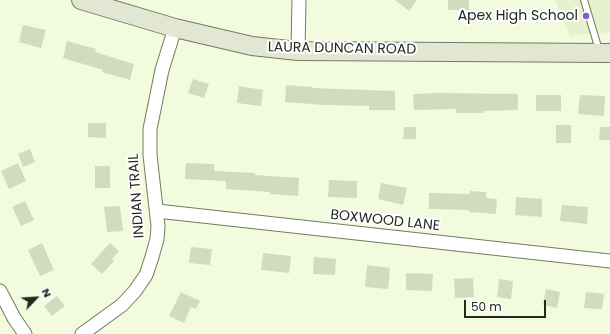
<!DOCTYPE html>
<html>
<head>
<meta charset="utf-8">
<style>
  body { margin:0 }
  #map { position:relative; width:610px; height:334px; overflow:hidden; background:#f3fbdf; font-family:Poppins,sans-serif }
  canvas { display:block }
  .north { position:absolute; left:16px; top:278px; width:40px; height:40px; -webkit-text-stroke:3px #fff; paint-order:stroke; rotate:65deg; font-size:11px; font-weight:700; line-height:16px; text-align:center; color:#25281e }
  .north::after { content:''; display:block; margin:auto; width:14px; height:18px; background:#25281e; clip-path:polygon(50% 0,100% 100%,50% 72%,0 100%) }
  .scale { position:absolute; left:464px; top:300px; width:82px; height:18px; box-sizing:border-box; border:2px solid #25281e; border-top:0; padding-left:5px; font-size:12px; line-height:14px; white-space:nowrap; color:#25281e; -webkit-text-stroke:3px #fff; paint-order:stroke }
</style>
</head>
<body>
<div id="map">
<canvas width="610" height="334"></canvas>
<div class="north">N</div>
<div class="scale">50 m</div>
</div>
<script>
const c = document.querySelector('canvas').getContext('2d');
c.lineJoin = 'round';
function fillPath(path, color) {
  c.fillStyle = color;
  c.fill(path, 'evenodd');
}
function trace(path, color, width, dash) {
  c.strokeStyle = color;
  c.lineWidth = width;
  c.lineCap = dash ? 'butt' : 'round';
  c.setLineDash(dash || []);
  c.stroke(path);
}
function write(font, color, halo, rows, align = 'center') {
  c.font = font + ' Poppins,sans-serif';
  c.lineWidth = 4;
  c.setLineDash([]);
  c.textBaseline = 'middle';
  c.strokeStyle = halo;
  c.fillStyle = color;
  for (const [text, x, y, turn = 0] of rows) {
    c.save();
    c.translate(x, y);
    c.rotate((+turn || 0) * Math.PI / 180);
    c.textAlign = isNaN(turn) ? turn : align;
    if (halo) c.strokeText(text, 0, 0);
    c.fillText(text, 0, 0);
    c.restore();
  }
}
fillPath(new Path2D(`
  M555,0H610V32L570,36Z`), '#e7f1ce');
fillPath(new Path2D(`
  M395,0H417L409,11Z
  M448,0H469V10H448Z
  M23,25L46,30L41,48L19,42Z
  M67,41L96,49L95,52L134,64L130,80L102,72L103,70L63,58Z
  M193,79L209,84L204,98L188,93Z
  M286,85L312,87V88L395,91V110H369V106L324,105L285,102Z
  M239,86L263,90L261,106L237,103Z
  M440,93L518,94V110L483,111V113H456V109L414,110L413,94Z
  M536,95H561V111H536Z
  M580,95L605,96L604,116L578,114Z
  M88,123H106V138L88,137Z
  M556,125H571V143H556Z
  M404,127H416V139H403Z
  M600,127H610V140H599Z
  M30,149L35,162L23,167L18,154Z
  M18,163L26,181L9,189L1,171Z
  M186,163L214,164V171L255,173V175L299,178L298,196L270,194V192L226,189V181L185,179Z
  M95,166H110V188H95Z
  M329,180L357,181V198L328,197Z
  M381,183L407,188L403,205L378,199Z
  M470,191L486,192V198L497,199L496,214L469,212V210L429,209V193L470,194Z
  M516,197L542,199V217L515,215Z
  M25,201L34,220L21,226L12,207Z
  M562,205L588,207L587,224L560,221Z
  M120,206L123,231L107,232L104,207Z
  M42,243L54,270L40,276L28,250Z
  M110,243L119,251L112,259L114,261L102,274L91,264Z
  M191,247L212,249L210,265L189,263Z
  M263,253L291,256L289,273L261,270Z
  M314,257L336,259L335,275L313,274Z
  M367,265L390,268L388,289L365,287Z
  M406,273L433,274L432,291L406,290Z
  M473,278L474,297L455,298L454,279Z
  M499,279L513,281L511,299L497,297Z
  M546,289L560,292L557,308L543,305Z
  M181,292L200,301L196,309L191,307L184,323L169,316Z
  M586,292L604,294L602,309L584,308Z
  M57,296L65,306L52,316L44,306Z`), '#d3dbbf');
const lane = new Path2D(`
  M584,0L599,50`);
const street = new Path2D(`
  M298,51L299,0
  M157,211L610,261
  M0,291L14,318L25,334
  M82,334L122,305L135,291L146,275L152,257L157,239L158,226L150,155V129L162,70L175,28`);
const secondary = new Path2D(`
  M81,0L175,28L252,46L298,51L610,53`);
trace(lane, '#737a61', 8);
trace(street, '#737a61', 15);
trace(secondary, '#737a61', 20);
trace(lane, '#fff', 6);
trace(street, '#fff', 13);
trace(secondary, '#e2e7d3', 18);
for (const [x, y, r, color] of [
  [586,16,4,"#8b58d0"]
]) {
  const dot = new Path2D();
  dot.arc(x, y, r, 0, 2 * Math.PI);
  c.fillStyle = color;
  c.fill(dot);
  trace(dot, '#fff', 1.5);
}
write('14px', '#25281e', '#fff', [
  ["Apex High School",578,16]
], 'right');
write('14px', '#25281e', '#fff', [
  ["LAURA DUNCAN ROAD",342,49,1],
  ["INDIAN TRAIL",137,196,-94],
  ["BOXWOOD LANE",385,221,6]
]);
</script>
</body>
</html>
